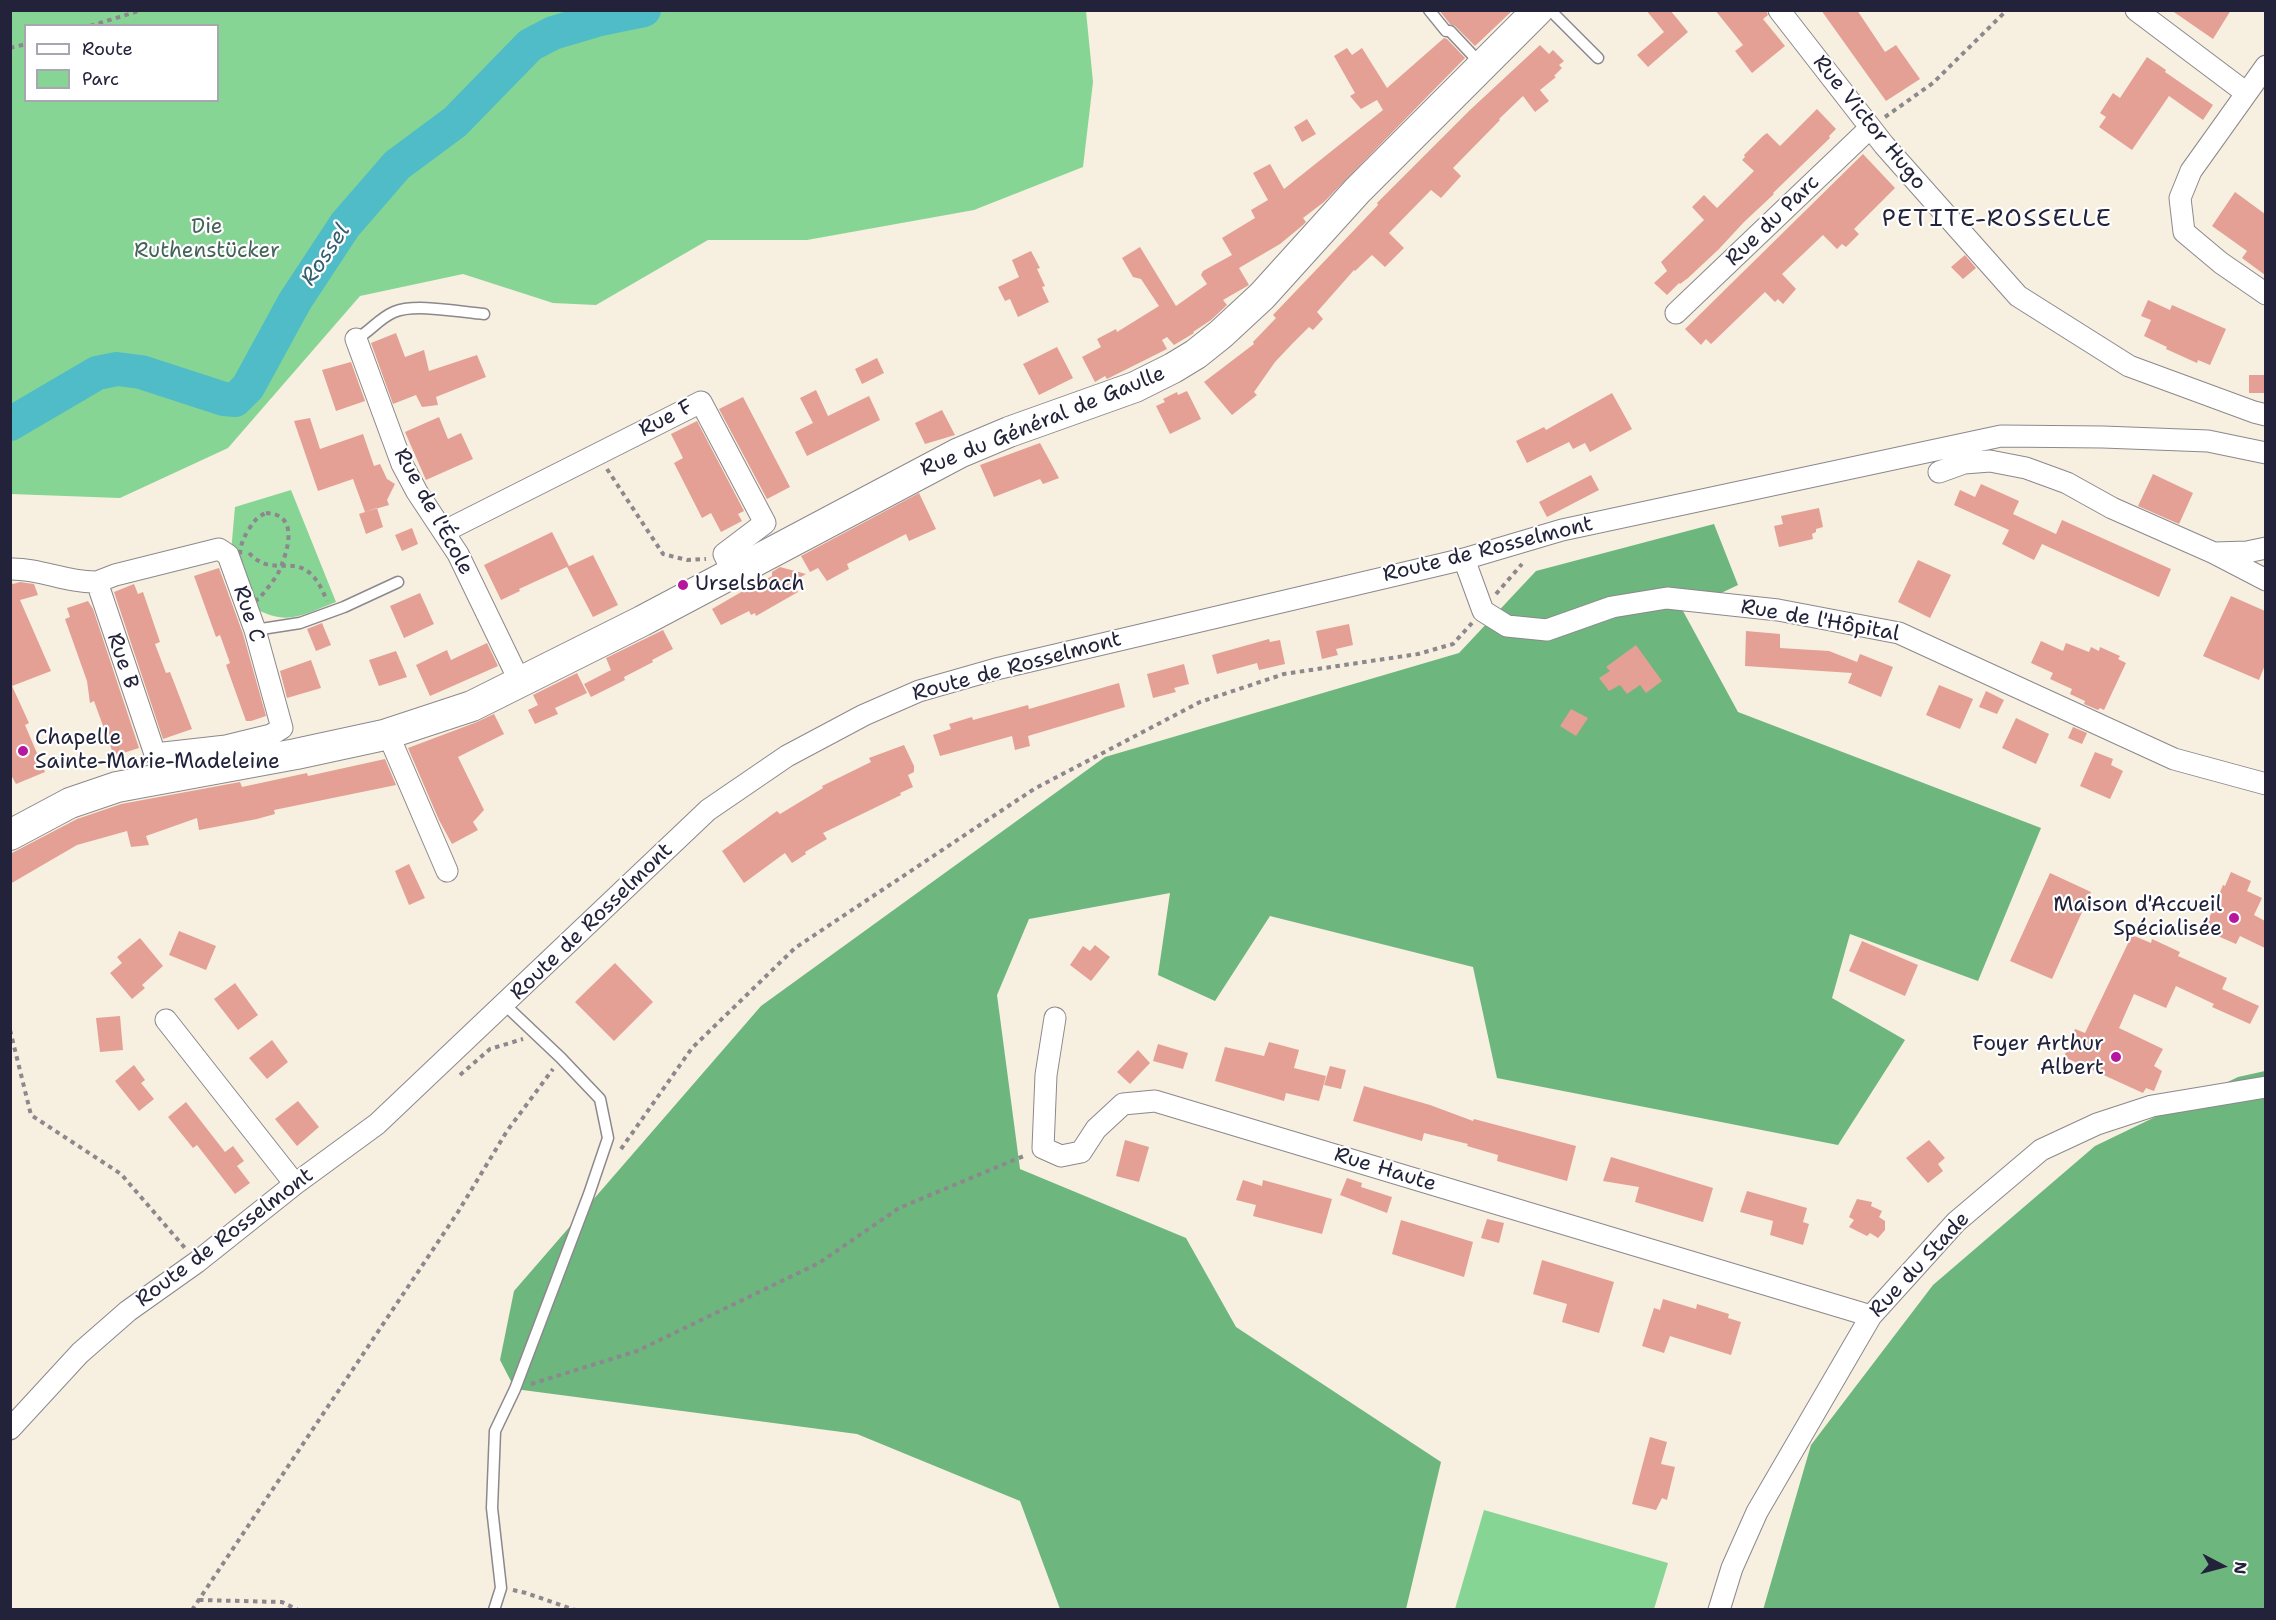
<!DOCTYPE html>
<html>
<head>
<meta charset="utf-8">
<style>
  body { margin:0 }
  #map { position:relative; width:2276px; height:1620px; overflow:hidden; background:#f7efdf; font-family:"Shantell Sans",sans-serif }
  canvas { display:block }
  .frame { position:absolute; inset:0; border:12px solid #22223b; pointer-events:none }
  .legend { position:absolute; left:24px; top:24px; width:195px; height:78px; box-sizing:border-box; background:#fff; border:2px solid #a7a7b1; margin:0; padding:8px 10px; list-style:none; font-size:18px; color:#22223b }
  .legend li { display:flex; align-items:center; gap:12px; height:30px }
  .legend b { width:30px; border:2px solid #a7a7b1 }
  .north { position:absolute; left:2192px; top:1536px; width:60px; height:60px; -webkit-text-stroke:4px #fff; paint-order:stroke; rotate:96deg; font-size:16px; font-weight:700; line-height:24px; text-align:center; color:#22223b }
  .north::after { content:''; display:block; margin:auto; width:21px; height:27px; background:#22223b; clip-path:polygon(50% 0,100% 100%,50% 72%,0 100%) }
</style>
</head>
<body>
<div id="map">
<canvas width="2276" height="1620"></canvas>
<div class="frame"></div>
<ul class="legend">
<li><b style="height:8px;background:#fff"></b>Route</li>
<li><b style="height:16px;background:#87d594"></b>Parc</li>
</ul>
<div class="north">N</div>
</div>
<script>
const c = document.querySelector('canvas').getContext('2d');
c.lineJoin = 'round';
function fillPath(path, color) {
  c.fillStyle = color;
  c.fill(path, 'evenodd');
}
function trace(path, color, width, dash) {
  c.strokeStyle = color;
  c.lineWidth = width;
  c.lineCap = dash ? 'butt' : 'round';
  c.setLineDash(dash || []);
  c.stroke(path);
}
function write(font, color, halo, rows, align = 'center') {
  c.font = font + ' "Shantell Sans",sans-serif';
  c.lineWidth = 4.5;
  c.setLineDash([]);
  c.textBaseline = 'middle';
  c.strokeStyle = halo;
  c.fillStyle = color;
  for (const [text, x, y, turn = 0] of rows) {
    c.save();
    c.translate(x, y);
    c.rotate((+turn || 0) * Math.PI / 180);
    c.textAlign = isNaN(turn) ? turn : align;
    if (halo) c.strokeText(text, 0, 0);
    c.fillText(text, 0, 0);
    c.restore();
  }
}
fillPath(new Path2D(`
  M11,10L1086,11L1093,82L1083,167L974,210L807,240H708L596,305L553,303L463,274L360,296L228,448L120,498L11,494ZM26,26H218V100H26Z
  M291,490L336,602C302,615 287,627 253,607L231,552L235,507Z
  M1484,1510L1668,1563L1654,1609H1455Z`), '#87d594');
fillPath(new Path2D(`
  M1714,524L1738,585L1683,611L1738,712L2041,828L1978,981L1850,934L1832,998L1905,1040L1838,1145L1497,1078L1473,967L1270,916L1215,1001L1158,975L1170,893L1029,919L997,995L1020,1169L1186,1238L1236,1327L1441,1462L1406,1609H1060L1020,1501L857,1434L515,1389L500,1360L514,1291L761,1006L1105,757L1459,653L1536,571Z
  M2265,1071V1609L1763,1610L1811,1445L1933,1285L2095,1146L2238,1077Z`), '#6db67e');
trace(new Path2D(`
  M10,424L97,373L117,369L141,372L224,399L235,400L248,387L295,301L345,225L397,165L455,122L530,45L553,33L600,19L644,10`), '#4fbcc8', 34);
fillPath(new Path2D(`
  M1439,10H1513L1475,46L1455,26L1450,24Z
  M1646,10H1670L1688,32L1648,67L1637,55L1664,32Z
  M1715,10H1766L1768,15L1763,19L1785,46L1752,73L1735,51L1743,45Z
  M1821,10H1857L1885,52L1896,45L1920,79L1886,101Z
  M2171,10H2231L2213,39Z
  M1444,38L1447,39L1465,58L1324,202L1303,218L1306,222L1303,225L1280,244L1239,268L1249,285L1223,300L1227,305L1211,320L1193,332L1194,333L1174,345L1167,337L1162,340L1167,349L1107,379L1105,376L1095,382L1082,357L1101,347L1097,339L1116,329L1117,332L1159,306L1141,279L1133,277L1122,258L1140,247L1176,306L1207,284L1201,275L1203,271L1232,255L1222,238L1255,218L1251,210L1268,200L1253,173L1270,164L1284,189L1383,110L1377,100L1361,109L1350,96L1355,93L1334,56L1347,48L1352,55L1362,48L1387,88Z
  M1540,45L1549,54L1553,50L1564,61L1559,65L1562,68L1554,76L1556,77L1540,90L1549,101L1535,112L1523,96L1499,119L1500,120L1453,168L1461,176L1441,198L1431,190L1389,233L1404,248L1385,267L1372,255L1355,271L1354,270L1317,312L1323,319L1313,330L1309,327L1292,344L1275,362L1254,392L1257,395L1232,415L1204,382L1254,344L1253,342L1276,318L1273,315L1378,205L1377,203L1470,110Z
  M2147,57L2166,70L2165,72L2213,105L2203,120L2169,96L2132,150L2099,127L2106,117L2100,113L2113,93L2120,98Z
  M1817,109L1836,129L1829,136L1830,138L1773,193L1774,194L1744,222L1719,249L1688,278L1680,284L1679,283L1667,295L1654,283L1667,271L1661,262L1704,220L1692,207L1704,195L1717,208L1754,171L1742,160L1745,157L1744,155L1763,136L1767,133L1780,146Z
  M1307,119L1316,134L1302,142L1294,127Z
  M1863,154L1895,188L1854,229L1859,234L1846,247L1842,244L1837,249L1823,235L1782,274L1796,289L1783,304L1778,299L1775,302L1765,292L1711,344L1706,339L1701,345L1685,329Z
  M2235,192L2265,214V275L2242,258L2247,251L2212,226Z
  M1031,251L1040,268L1037,269L1045,286L1042,287L1049,302L1018,317L1010,299L1005,301L998,287L1019,277L1012,260Z
  M1965,255L1976,268L1963,279L1951,267Z
  M2148,300L2170,310L2172,305L2226,329L2210,365L2198,360L2197,363L2166,349L2167,347L2144,336L2151,320L2141,316Z
  M396,333L405,357L424,350L429,371L477,355L486,377L436,397L438,405L422,407L416,395L393,404L371,343Z
  M1057,347L1073,378L1039,395L1023,364Z
  M877,358L884,373L862,384L855,369Z
  M351,362L365,401L336,411L322,370Z
  M2249,375H2265V393H2249Z
  M816,390L828,416L869,396L880,420L807,456L795,432L813,423L800,398Z
  M1187,391L1201,419L1170,434L1156,406L1165,402L1163,399L1177,392L1178,395Z
  M1612,393L1632,429L1590,452L1585,443L1573,449L1569,442L1527,463L1516,441L1544,427L1546,430Z
  M743,397L790,487L767,499L719,409Z
  M942,410L955,435L925,444L915,423Z
  M439,417L448,439L461,433L473,459L426,480L405,432Z
  M310,418L320,449L363,434L374,466L380,464L387,479L395,484L387,500L389,505L365,512L353,479L318,491L294,421Z
  M697,421L744,511L738,514L742,521L721,532L711,513L702,518L674,463L683,458L671,434Z
  M1040,443L1059,478L1043,484L1040,479L994,497L980,465Z
  M2153,474L2193,493L2179,524L2138,506Z
  M1591,475L1599,490L1547,517L1539,502Z
  M1981,484L2019,501L2013,514L2028,521L2056,534L2062,520L2171,569L2159,597L2042,544L2034,560L2002,544L2009,530L1954,505L1960,490L1975,497Z
  M919,493L936,529L909,541L906,534L847,564L849,569L827,581L818,568L810,572L801,556Z
  M377,508L383,527L366,534L359,514Z
  M1819,508L1823,527L1816,529V532L1812,534L1813,539L1779,547L1774,526L1783,524L1781,516Z
  M412,528L418,544L402,551L395,535Z
  M552,532L569,566L519,589L520,591L501,600L484,565Z
  M593,555L618,605L593,617L567,567Z
  M1918,560L1951,575L1930,618L1898,602Z
  M780,567L806,574L792,582L798,592L756,616L755,613L751,615L749,611L721,625L712,609L743,591V587L752,582L756,585L772,576V572Z
  M219,568L243,634L266,716L251,721H246L226,665L230,663L220,635L216,637L194,576Z
  M10,582L13,584L20,582L34,584L38,595L20,600L51,671L12,686L29,723L25,725L45,772L16,784L10,773Z
  M134,584L138,594L143,592L160,642L155,644L166,673L170,672L192,729L163,739L114,592Z
  M420,593L434,624L404,638L390,606Z
  M2231,596L2265,611V665L2259,680L2203,656Z
  M88,601L93,609L139,748L114,756L94,701L90,703L87,681L65,619L70,617L67,608Z
  M322,623L331,645L316,651L307,629Z
  M1349,624L1353,645L1336,649L1338,655L1322,659L1316,631Z
  M663,630L673,649L652,660L653,662L624,677L625,680L591,697L584,684L611,670L606,658Z
  M1746,631L1780,634V648L1829,651L1857,662L1860,654L1893,667L1881,697L1848,683L1852,673L1745,666Z
  M1269,639L1270,642L1280,640L1285,664L1259,670L1257,663L1217,674L1212,655Z
  M2041,641L2063,651L2066,643L2089,652L2091,647L2099,651L2100,647L2120,656L2118,659L2126,663L2104,710L2100,708L2098,710L2084,704L2085,701L2070,694L2072,689L2050,679L2053,673L2031,663Z
  M487,643L498,666L430,696L416,665L447,650L451,660Z
  M1636,645L1662,681L1646,693L1640,685L1627,694L1620,685L1609,691L1599,678L1610,671L1606,667Z
  M396,651L407,677L379,686L369,660Z
  M311,660L321,688L287,698L280,671Z
  M1184,664L1189,684L1174,688L1176,692L1153,698L1147,674Z
  M577,673L587,693L555,708L558,714L535,724L528,710L538,705L533,695Z
  M1119,683L1125,707L1028,736L1030,746L1015,750L1012,736L940,756L933,735L951,729L949,724L972,717L973,720L1028,705L1029,709Z
  M1939,685L1973,699L1960,729L1926,715Z
  M1986,691L2004,700L1997,714L1979,707Z
  M1571,709L1588,718L1576,736L1560,726Z
  M494,714L504,734L458,757L484,810L473,822L478,830L452,844L439,820L408,748L477,722Z
  M2016,718L2049,734L2036,764L2002,748Z
  M2073,727L2087,733L2082,744L2068,738Z
  M904,745L914,766V772L908,775L913,787L900,793L901,795L823,833L827,839L805,852L806,854L792,863L785,853L744,883L722,851L777,811L780,814L823,788L822,786L871,762L869,758Z
  M2095,752L2113,759L2111,765L2123,771L2110,799L2080,786Z
  M385,759L396,785L274,810L275,814L257,819L199,830L197,818L146,836L149,845L131,847L127,831L77,845L10,884V854L77,819L121,804L240,782L242,787L307,773L308,776Z
  M409,864L425,898L409,905L395,871Z
  M2231,872L2251,881L2247,891L2262,898L2254,915L2265,921V948L2240,936L2236,944L2204,930L2223,885L2225,886Z
  M2050,873L2091,892L2052,979L2010,961Z
  M179,931L216,946L206,970L169,955Z
  M2132,935L2151,943L2152,939L2180,952L2178,956L2227,978L2222,989L2259,1006L2250,1024L2212,1007L2214,1004L2176,986L2166,1008L2134,994L2119,1028L2163,1049L2154,1066L2162,1071L2154,1091L2146,1088L2143,1093L2064,1057L2075,1029L2085,1033Z
  M140,938L163,966L142,985L145,988L132,999L110,973L122,963L117,957Z
  M1862,941L1918,965L1905,996L1849,971Z
  M1095,945L1110,957L1091,981L1070,965L1083,946L1090,951Z
  M615,963L653,1002L614,1041L575,1002Z
  M235,983L258,1015L238,1030L214,999Z
  M120,1016L123,1050L100,1052L96,1018Z
  M272,1040L288,1062L267,1079L249,1058Z
  M1269,1042L1299,1050L1294,1068L1326,1076L1319,1101L1286,1093L1284,1101L1215,1081L1225,1047L1264,1056Z
  M1158,1044L1188,1053L1183,1069L1153,1061Z
  M1138,1050L1150,1063L1130,1084L1117,1072Z
  M134,1065L145,1080L141,1083L154,1099L139,1111L115,1081Z
  M1330,1066L1346,1070L1341,1089L1324,1085Z
  M1364,1086L1430,1105L1473,1121L1474,1119L1576,1146L1567,1181L1497,1161L1498,1155L1467,1146L1468,1144L1424,1133L1422,1141L1353,1121Z
  M298,1101L319,1127L297,1146L275,1119Z
  M186,1102L225,1152L233,1146L244,1161L237,1166L250,1183L235,1194L197,1145L193,1148L168,1117Z
  M1125,1140L1149,1147L1139,1182L1116,1176Z
  M1929,1140L1945,1158L1938,1164L1943,1171L1928,1183L1906,1158Z
  M1611,1157L1713,1188L1703,1222L1635,1202L1639,1187L1603,1181Z
  M1347,1178L1362,1183L1361,1187L1392,1197L1387,1213L1340,1195Z
  M1243,1180L1262,1186L1263,1180L1332,1199L1322,1234L1253,1216L1256,1205L1236,1200Z
  M1747,1191L1807,1208L1803,1222L1809,1224L1803,1245L1770,1235L1773,1221L1740,1212Z
  M1857,1199L1872,1202L1871,1206L1882,1211L1879,1217L1885,1221V1230L1878,1238L1870,1233L1867,1236L1849,1227L1854,1220L1849,1217Z
  M1487,1219L1504,1223L1499,1243L1481,1238Z
  M1401,1220L1473,1242L1464,1277L1392,1254Z
  M1542,1260L1614,1282L1599,1333L1562,1322L1567,1304L1533,1294Z
  M1663,1299L1696,1309L1697,1304L1729,1314L1728,1318L1741,1322L1731,1355L1670,1336L1664,1353L1642,1346L1654,1308L1660,1310Z
  M1650,1437L1667,1442L1661,1464L1675,1467L1667,1500L1662,1498L1656,1510L1632,1504Z`), '#e4a094');
const lane = new Path2D(`
  M1429,10L1446,31H1450L1480,63
  M1550,10L1598,58
  M356,339C371,331 378,319 394,312C415,303 460,312 484,314
  M255,630L300,623L344,607L398,582
  M494,1610L501,1588L492,1508L495,1431L515,1389L589,1194L608,1138L600,1099L561,1058L505,1005`);
const street = new Path2D(`
  M1779,10L1884,145L2018,296L2129,366L2254,412L2266,415
  M2136,10L2245,92
  M2266,66L2191,171L2180,198L2184,232L2221,263L2266,294
  M1676,313L1870,128
  M356,339L402,464L417,492L458,554L520,682
  M1939,472L1964,463L1990,461L2026,468L2067,483L2112,508L2214,553L2266,580
  M445,531L701,402L765,523L724,554L733,572
  M2215,553L2247,552L2266,548
  M1464,559L1483,611L1507,626L1547,630L1612,607L1667,598L1778,610L1899,633L2174,759L2266,784
  M10,569C40,568 67,583 97,582L155,754L226,746
  M97,582L115,575L219,549L228,555L255,630L282,728L271,735L226,746L229,766
  M388,734L447,871
  M1055,1018L1046,1075L1043,1148L1061,1156L1081,1152L1096,1129L1123,1104L1155,1101L1871,1316
  M166,1020L295,1184
  M10,1429L80,1353L128,1311L197,1262L295,1184L377,1124L708,810L787,756L864,715L919,691L996,669L1464,559L1562,530L2001,436L2103,437L2208,441L2266,453
  M1719,1610L1732,1568L1757,1512L1871,1316L1956,1222L2041,1150L2097,1124L2152,1106L2266,1087`);
const secondary = new Path2D(`
  M10,835L70,803L117,787L296,754L384,735L472,706L642,621L959,453L1009,432L1135,387L1173,368L1196,354L1221,334L1262,296L1357,191L1538,10`);
trace(lane, '#8c888d', 13);
trace(street, '#8c888d', 23);
trace(secondary, '#8c888d', 32);
trace(new Path2D(`
  M90,26L142,10
  M10,48L26,44
  M1885,117L1933,83L2007,10
  M607,469L663,554L687,560L706,559
  M266,513C296,514 290,543 282,564C278,577 267,588 259,599L254,601C244,574 231,556 249,529C255,520 257,517 266,513Z
  M249,553C278,584 303,540 327,601
  M1496,594L1522,564
  M10,1030L31,1115L121,1174L185,1248
  M460,1075L490,1049L523,1039
  M621,1149L692,1048L795,948L1034,789L1200,702L1284,674L1418,654L1453,644L1472,623
  M531,1384L637,1351L819,1263L899,1208L1026,1155
  M513,1590L526,1593L575,1610
  M199,1600L282,1602L298,1610
  M192,1610L458,1212L507,1131L553,1069`), '#8c888d', 4, [4.5, 4.5]);
trace(lane, '#fff', 10);
trace(street, '#fff', 21);
trace(secondary, '#fff', 30);
for (const [x, y, r, color] of [
  [683,585,6,"#b5179e"],
  [23,751,6,"#b5179e"],
  [2234,918,6,"#b5179e"],
  [2116,1057,6,"#b5179e"]
]) {
  const dot = new Path2D();
  dot.arc(x, y, r, 0, 2 * Math.PI);
  c.fillStyle = color;
  c.fill(dot);
  trace(dot, '#fff', 2);
}
write('21px', '#22223b', '#fff', [
  ["Rue Victor Hugo",1869,123,51],
  ["Rue du Parc",1773,221,-44],
  ["Rue F",666,419,-27],
  ["Rue du Général de Gaulle",1043,422,-22],
  ["Rue de l'École",433,512,61],
  ["Route de Rosselmont",1488,550,-14],
  ["Rue C",248,614,72],
  ["Rue de l'Hôpital",1820,621,10],
  ["Rue B",122,661,71],
  ["Route de Rosselmont",1017,667,-15],
  ["Route de Rosselmont",592,922,-44],
  ["Rue Haute",1385,1170,17],
  ["Route de Rosselmont",225,1238,-37],
  ["Rue du Stade",1920,1265,-47]
]);
write('21px', '#45615a', '#fff', [
  ["Die",207,228],
  ["Ruthenstücker",207,252]
]);
write('21px', '#22223b', '#fff', [
  ["Urselsbach",695,585],
  ["Chapelle",35,739],
  ["Sainte-Marie-Madeleine",35,763],
  ["Maison d'Accueil",2222,906,"right"],
  ["Spécialisée",2222,930,"right"],
  ["Foyer Arthur",2104,1045,"right"],
  ["Albert",2104,1069,"right"]
], 'left');
write('italic 22px', '#346073', '#fff', [
  ["Rossel",326,255,-56]
]);
c.letterSpacing = '1.5px';
write('24px', '#22223b', '#fff', [
  ["PETITE-ROSSELLE",1997,220]
]);
c.letterSpacing = '0px';
</script>
</body>
</html>
